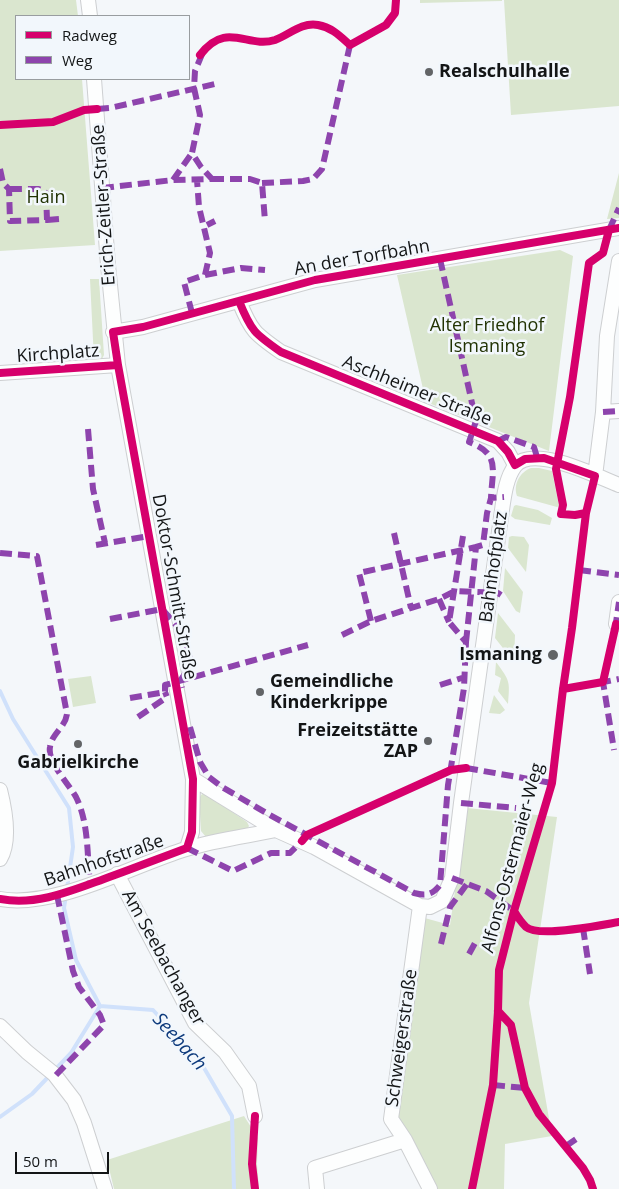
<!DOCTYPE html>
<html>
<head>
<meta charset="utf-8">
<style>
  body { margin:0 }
  #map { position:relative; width:619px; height:1189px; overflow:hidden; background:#f4f7fa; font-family:"Open Sans",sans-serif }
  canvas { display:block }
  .legend { position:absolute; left:15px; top:15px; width:175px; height:65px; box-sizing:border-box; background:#f2f7fc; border:1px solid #999da0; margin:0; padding:6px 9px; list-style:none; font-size:15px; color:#131516 }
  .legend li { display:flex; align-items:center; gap:10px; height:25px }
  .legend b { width:25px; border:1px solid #999da0 }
  .scale { position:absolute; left:15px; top:1152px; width:94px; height:22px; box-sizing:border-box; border:2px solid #131516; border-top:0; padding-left:6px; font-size:15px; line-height:18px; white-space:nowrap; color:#131516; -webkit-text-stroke:4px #f2f7fc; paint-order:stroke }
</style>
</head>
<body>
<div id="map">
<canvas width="619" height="1189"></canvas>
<ul class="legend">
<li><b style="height:6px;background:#d6006c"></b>Radweg</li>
<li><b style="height:6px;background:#8e44ad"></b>Weg</li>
</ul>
<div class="scale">50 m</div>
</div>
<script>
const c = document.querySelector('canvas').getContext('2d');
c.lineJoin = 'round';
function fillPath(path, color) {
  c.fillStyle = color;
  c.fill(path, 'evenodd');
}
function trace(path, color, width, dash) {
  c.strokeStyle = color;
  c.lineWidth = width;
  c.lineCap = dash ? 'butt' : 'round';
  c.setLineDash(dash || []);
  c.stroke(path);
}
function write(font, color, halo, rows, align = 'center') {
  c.font = font + ' "Open Sans",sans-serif';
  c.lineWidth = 5;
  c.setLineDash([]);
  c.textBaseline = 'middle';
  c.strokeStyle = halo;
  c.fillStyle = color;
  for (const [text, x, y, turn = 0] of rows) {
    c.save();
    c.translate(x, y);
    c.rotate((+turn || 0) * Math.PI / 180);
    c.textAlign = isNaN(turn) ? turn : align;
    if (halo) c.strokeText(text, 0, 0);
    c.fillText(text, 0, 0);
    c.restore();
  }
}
fillPath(new Path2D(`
  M0,0H76L78,16H16V79H82L95,245L0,251Z
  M420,0H502V1L420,3Z
  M504,0H619V106L511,115Z
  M619,173V218L607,219Z
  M560,250L573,256L549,451L426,402L397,275Z
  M90,279H99L104,355L102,359L94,360Z
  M531,468H539L552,471L559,506L557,507L517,496C513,484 520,472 531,468Z
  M516,505L538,510L552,518L550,525L515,519L511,516L514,506Z
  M512,536L524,537L529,545L526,572L508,548L509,537Z
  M505,568L523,592L520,613L516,611L503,591Z
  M498,613L515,635L514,662L495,638Z
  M496,662C510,681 510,681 508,704L498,691L501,678L495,675Z
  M91,676L96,703L73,707L68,679Z
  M494,695L505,710L500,714L489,713Z
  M202,794L207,795L247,822L249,826L247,829L206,837L201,831L199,798Z
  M467,808L557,817L529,1003L552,1136L505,1144L504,1189H432L397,1128L421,917L450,925Z
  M244,1116L258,1138L257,1164L259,1189H114L107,1160Z`), '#dae6cf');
trace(new Path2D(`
  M0,691L13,719L69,808L73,847L67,888
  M66,895L64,908L76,960L100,1006L153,1010L200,1061L232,1116L234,1189
  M0,1117L32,1094L71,1053L100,1006`), '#d0e1fb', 4);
const minor = new Path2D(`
  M88,0L90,16
  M94,79L108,265L118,365L193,779L192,832L187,848
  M239,301C251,331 255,334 281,352L498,441L508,452L515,465
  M113,332L143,327L315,280L619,228
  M0,373L118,365
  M603,412L619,411
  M595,476L603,412L607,336L619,261
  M616,624L619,602
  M193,779L276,830L314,847L420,906L430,907L442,901L452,878L461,803L502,510C504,496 506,478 515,466C533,444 596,476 619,485
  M0,790C5,810 11,841 0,859
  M117,874L195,1023L225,1052L249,1086L255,1116
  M0,899C55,909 133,865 186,849C215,840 247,836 276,830
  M420,906L391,1119L405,1140L430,1189
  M0,1026L27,1052L54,1074L74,1100L84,1123L105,1189
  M317,1189L315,1168L405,1140`);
trace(minor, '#cdcfd1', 16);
trace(minor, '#fdfefe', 14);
trace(new Path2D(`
  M97,109L110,108L215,84
  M0,169L3,183L9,189L10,221L47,220L46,193L39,189H9
  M212,179H250L262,183L265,221
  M173,180L192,153
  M262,183L303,181L313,179L322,169L350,45L353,43
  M102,188L173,180L212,179L201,167L192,153L200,115L194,88L195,71L203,52
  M47,220L60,219
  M207,225L215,221
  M609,230L619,208
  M440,259L476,421L469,442C501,454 492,470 491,498
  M205,275L241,268L265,270
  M192,313L184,282L205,275L210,253L199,207L197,180
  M603,412L619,411
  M88,429L93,489L105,543
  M498,441L506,437L534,447L537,457
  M394,533L411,608
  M96,545L149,536
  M0,553L37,556L67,714C65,728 52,733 50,747C47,762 69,784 76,797C89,823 87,856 90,884
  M579,570L619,575
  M439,599L449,622
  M110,619L162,609L185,635L191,665L180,681L182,688
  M371,621L359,573L476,547
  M615,629L619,602
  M342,635L371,621L439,599L455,591L498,593L501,595
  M466,642L476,547L483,545L487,513L491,498L504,497
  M604,678L603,682L614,750
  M599,683L619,679
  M440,685L465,677
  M130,698L165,692V685L308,645
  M138,717L167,697L165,692
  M190,727L200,762L209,777L222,787L268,814L414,893C426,896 432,895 440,885L448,785L464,688L466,642L449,622L463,536
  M466,768L552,783
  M461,803L516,808
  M187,848L233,871L271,853H290L302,841
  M452,878L486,891L514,911
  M583,928L590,974
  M441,944L450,907L467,884
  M469,954L475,943
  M56,1075L104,1025L100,1015L79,987L73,971L57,895
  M493,1085L525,1088
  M566,1146L579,1137`), '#8e44ad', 6, [12, 6]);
trace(new Path2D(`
  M200,55C227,20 247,49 275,40C289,35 301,22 318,25C331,27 340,36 350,45L386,25L395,13L396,0
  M0,125L53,122L84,110L97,109
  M239,301C251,331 255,334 281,352L498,441L508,452L515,465L525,459L544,458L595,476L586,513L572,628L563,689L552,783L514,911L499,970L498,1011L493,1085L472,1189
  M0,373L118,365
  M586,513L575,515L561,514L563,505L556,469L570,397L589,263L603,253L609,230
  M563,689L603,682L616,624
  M302,841L307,835L451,770L466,768
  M0,899C36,906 71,891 104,879C132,869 160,858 187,848L192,832L193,779L118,365L113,332L143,327L315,280L619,228
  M514,911C517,916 521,922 526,927C539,938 601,925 619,922
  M498,1011L511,1025L525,1088L539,1114L583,1168L590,1180L593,1189
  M255,1189L252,1164L255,1116`), '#d6006c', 8);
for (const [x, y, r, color] of [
  [429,72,5,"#626466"],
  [553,655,6,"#626466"],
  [260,692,5,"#626466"],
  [428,741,5,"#626466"],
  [78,744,5,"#626466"]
]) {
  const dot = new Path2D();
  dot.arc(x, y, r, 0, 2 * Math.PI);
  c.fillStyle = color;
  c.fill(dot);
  trace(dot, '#f2f7fc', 2);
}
write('bold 18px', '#131516', '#f2f7fc', [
  ["Realschulhalle",439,72],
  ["Ismaning",542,655,"right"],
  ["Gemeindliche",270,682],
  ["Kinderkrippe",270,703],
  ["Freizeitstätte",418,731,"right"],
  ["ZAP",418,752,"right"],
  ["Gabrielkirche",78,763,"center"]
], 'left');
write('18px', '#223304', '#f2f7fc', [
  ["Hain",46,198],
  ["Alter Friedhof",487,326],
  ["Ismaning",487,347]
]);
write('18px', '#131516', '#f2f7fc', [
  ["Erich-Zeitler-Straße",104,205,-94],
  ["An der Torfbahn",362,258,-10],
  ["Kirchplatz",58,354,-4],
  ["Aschheimer Straße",417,391,22],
  ["Bahnhofplatz",494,567,-82],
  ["Doktor-Schmitt-Straße",174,587,80],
  ["Alfons-Ostermaier-Weg",513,858,-75],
  ["Bahnhofstraße",104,861,-19],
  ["Am Seebachanger",163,958,61],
  ["Schweigerstraße",402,1038,-82]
]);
write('italic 19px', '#0d3a7c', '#f2f7fc', [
  ["Seebach",179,1042,48]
]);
</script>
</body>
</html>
